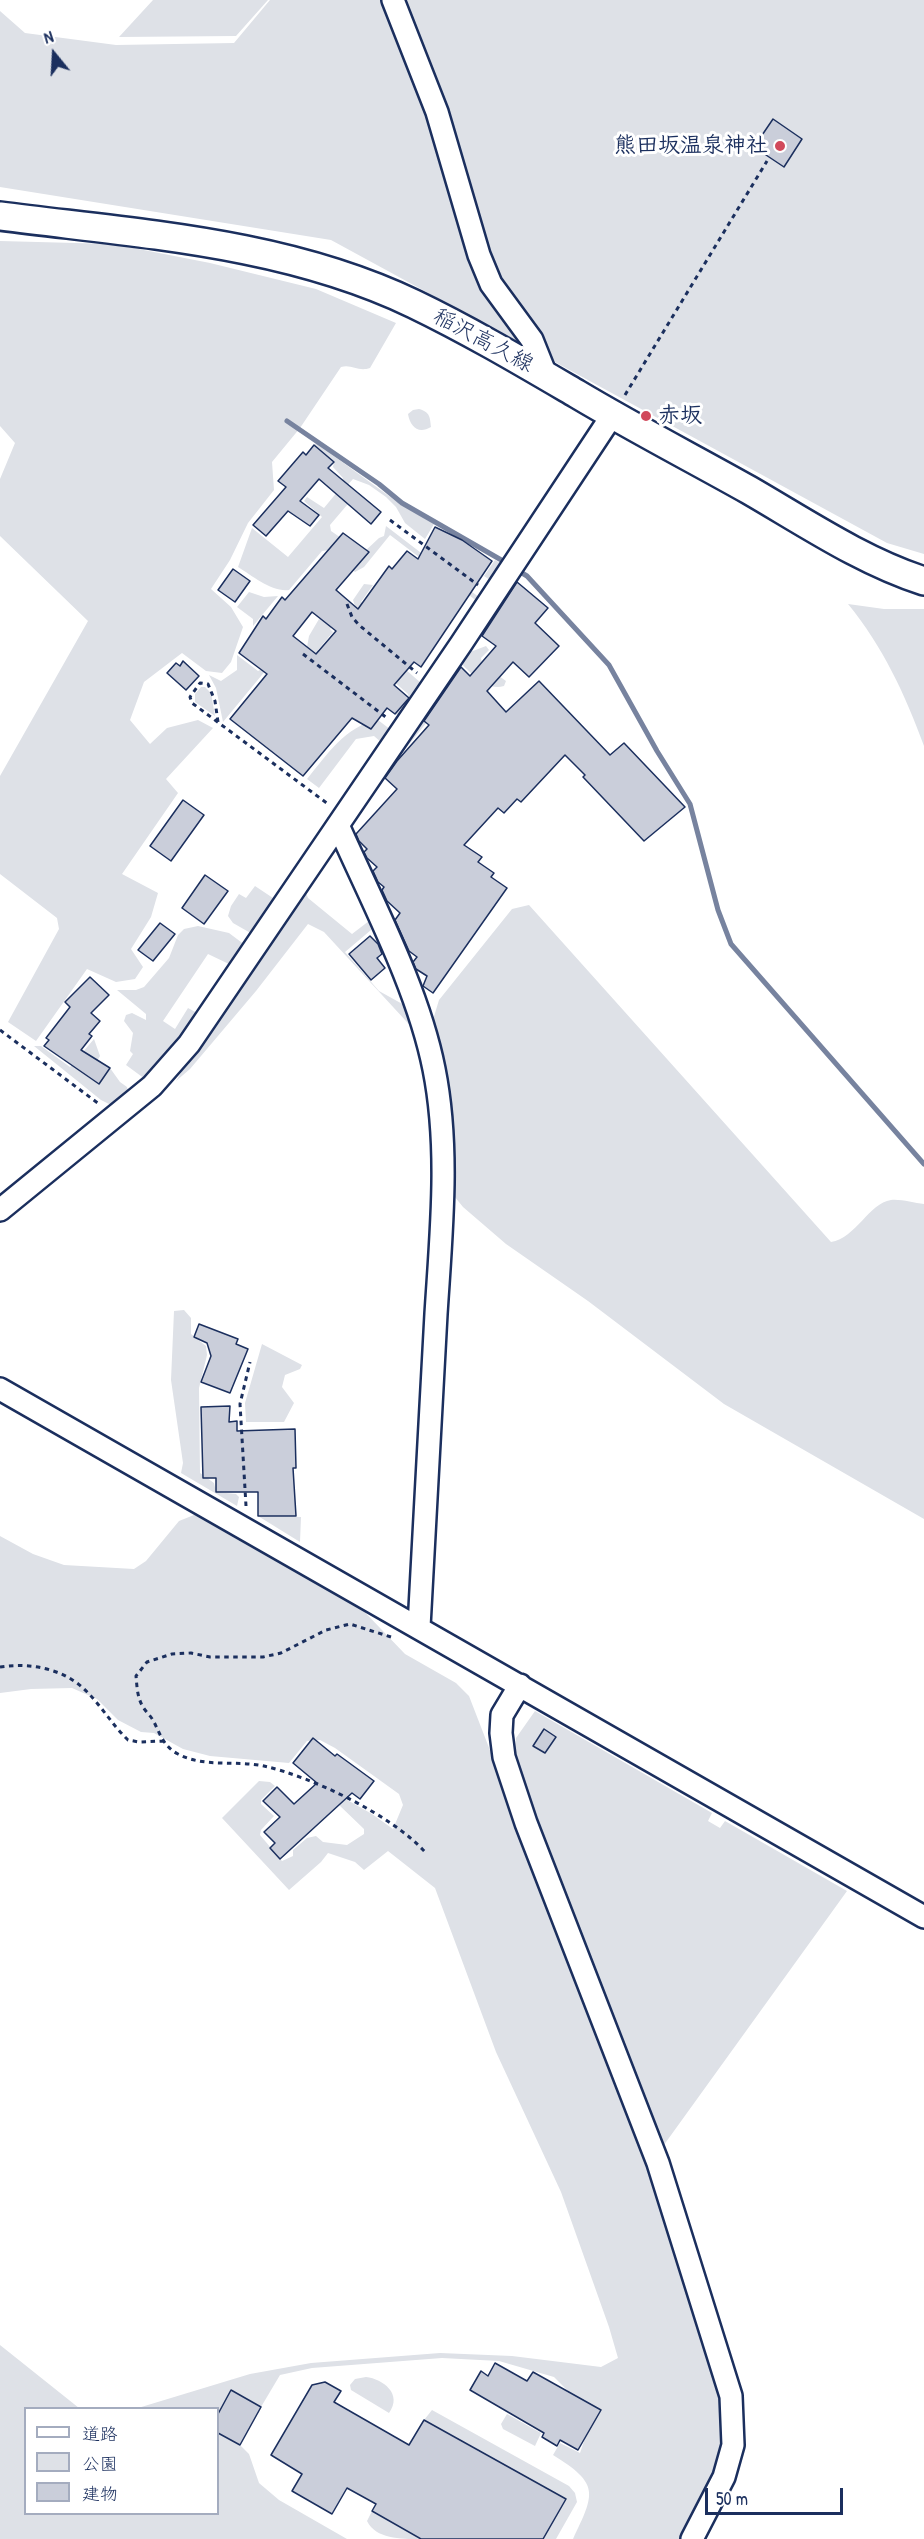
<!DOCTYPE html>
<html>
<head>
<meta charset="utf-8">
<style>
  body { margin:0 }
  #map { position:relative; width:924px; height:2539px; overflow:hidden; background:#fff; font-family:"Patrick Hand","Klee One",sans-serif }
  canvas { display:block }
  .legend { position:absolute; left:24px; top:2407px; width:195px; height:108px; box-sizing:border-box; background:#fff; border:2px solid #a4acbf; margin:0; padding:8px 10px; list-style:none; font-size:18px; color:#1b2f5e }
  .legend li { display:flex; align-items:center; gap:12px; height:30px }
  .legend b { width:30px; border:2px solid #a4acbf }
  .north { position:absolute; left:24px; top:24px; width:60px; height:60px; -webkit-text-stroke:4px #fff; paint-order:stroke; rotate:342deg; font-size:16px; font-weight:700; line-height:24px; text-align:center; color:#1b2f5e }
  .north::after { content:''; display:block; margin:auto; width:21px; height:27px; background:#1b2f5e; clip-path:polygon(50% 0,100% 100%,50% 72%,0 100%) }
  .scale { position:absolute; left:705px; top:2488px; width:138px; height:27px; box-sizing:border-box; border:3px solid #1b2f5e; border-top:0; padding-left:8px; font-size:18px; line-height:21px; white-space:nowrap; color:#1b2f5e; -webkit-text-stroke:4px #fff; paint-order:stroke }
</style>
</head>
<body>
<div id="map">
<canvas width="924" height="2539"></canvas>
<ul class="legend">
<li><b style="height:8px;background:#fff"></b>道路</li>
<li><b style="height:16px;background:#dee1e7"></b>公園</li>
<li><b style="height:16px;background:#caceda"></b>建物</li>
</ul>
<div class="north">N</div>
<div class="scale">50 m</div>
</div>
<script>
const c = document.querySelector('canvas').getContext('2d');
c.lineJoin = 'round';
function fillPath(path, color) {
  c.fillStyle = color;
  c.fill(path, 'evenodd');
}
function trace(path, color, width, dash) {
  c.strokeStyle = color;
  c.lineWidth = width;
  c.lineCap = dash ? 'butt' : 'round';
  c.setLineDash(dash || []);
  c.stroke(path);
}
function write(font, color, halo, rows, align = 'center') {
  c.font = font + ' "Patrick Hand","Klee One",sans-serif';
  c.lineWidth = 6;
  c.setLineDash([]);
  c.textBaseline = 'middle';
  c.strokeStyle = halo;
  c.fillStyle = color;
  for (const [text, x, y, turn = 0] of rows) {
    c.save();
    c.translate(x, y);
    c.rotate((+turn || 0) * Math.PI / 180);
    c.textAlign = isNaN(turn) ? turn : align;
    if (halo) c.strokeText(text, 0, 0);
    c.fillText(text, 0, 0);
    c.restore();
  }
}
fillPath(new Path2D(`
  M153,0H268L236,36L119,37Z
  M270,0H924V554L887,543L331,240L0,187V11L25,33L116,45L234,43Z
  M0,241L113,244L210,263L316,289L396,323L370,368C358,372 352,364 341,367L300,428L272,462L274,490L248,523L230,560L211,589L231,607L243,627L231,662L222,673L206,671L182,653L144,682L130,720L150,744L167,728L198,720L213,728L166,779L178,793L122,874L158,893L151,917L131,949L143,967L135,979L116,982L87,969L36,1041L8,1022L59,929L57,918L0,874V776L88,621L0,536V479L15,443L0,426Z
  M419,409C430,412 430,417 431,427C418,435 410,426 408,414L413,410Z
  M316,443L400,504L434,524L425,539L405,523L396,507L386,497L369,485L353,479L345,488L353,498L330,525L331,531L363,553L379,538L384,536L386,526L480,598L478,602L390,535L364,567L355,572L330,550L322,551L289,590C271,592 253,576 238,567L252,528L288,557L322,517L304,501L307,497L324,508L338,491L343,478L333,467L334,462L314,445Z
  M495,560L505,566L493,582L484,576Z
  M364,584L373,585L361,602L400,629L358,615L353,600Z
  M249,592L264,597L278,596L253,626V619L237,607Z
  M848,604L884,609H924V746C905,694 883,647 848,604Z
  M344,613L330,629L333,632L318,650L327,658L315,654L307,647L309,636L319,619Z
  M486,646L489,650L481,658L482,664L506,681L504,686C485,691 472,674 459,661L465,654Z
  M381,648L421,683L422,690L401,716L395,714L409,698L408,694L369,660Z
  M237,655L258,671L264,668L266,670L223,722L216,688L209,675L221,681L237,670Z
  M201,687H205L211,693L215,716L195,702V694Z
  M432,695L438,700L422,718L427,722L382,778Z
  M378,720L391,730L382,743L374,736L356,739L319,788L307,779C327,755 345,726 378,720Z
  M255,886L276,900L254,935L233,923L228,916L231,906L239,894L246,898Z
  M305,890L308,898L352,934L369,921L371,930L345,952L379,991L406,1006L417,1033L324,932L308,924L256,991L190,1069L176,1081L184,1068L175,1076L198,1050Z
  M529,905L831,1242C856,1238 869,1203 891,1200C901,1199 914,1203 924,1204V1519L724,1404L588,1301L506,1244L463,1207L450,1191L432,1023L439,1000L512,909Z
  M198,926L229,933L245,945L231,965L208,954L163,1021L175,1029L188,1008L199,1014L178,1047L145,1079L126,1065L133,1054L130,1051L133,1033L124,1021L126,1015L132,1013L146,1020V1014L117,990H136L144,987L169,958L178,935L184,929Z
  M94,1039L100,1056L88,1077L99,1084L110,1068L120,1082L127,1087L129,1094L115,1107L101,1100L34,1046H41L70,1067Z
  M184,1310L191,1318V1334L206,1346L207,1355L199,1388L200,1473L214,1483L216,1492L236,1494L239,1497L237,1506L181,1473L183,1463L171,1380L174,1311Z
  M262,1344L302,1365L300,1369L285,1375L282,1387L294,1403L284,1422H246L245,1403Z
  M194,1515L210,1518L357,1604L405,1654L456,1683L469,1696L638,2133L723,2396L727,2439L717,2473L684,2539H573C595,2493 600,2484 553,2455L560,2443L580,2453L591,2421L587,2410L554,2377L499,2361L442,2358L312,2368L280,2375L261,2407L231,2390L218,2414V2408H138L250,2374L311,2363L440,2353L512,2356L601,2367L618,2358L609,2327L561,2192L496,2052L435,1888L388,1851L364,1870L355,1862L328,1853L321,1862L289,1890L222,1818L259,1781L270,1782L275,1786L261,1800V1804L274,1816L261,1830L260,1835L282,1861L293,1856V1850L307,1838L316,1836L323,1842L347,1845L364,1834V1829L338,1804L342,1797L372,1814L393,1829L403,1805L399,1794L335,1748L320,1740L307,1741L289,1763L210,1756L183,1749L154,1733L141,1732L118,1720L97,1699L72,1688L31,1689L0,1693V1536L33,1554L64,1565L134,1569L146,1561L179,1521Z
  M258,1516L301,1517L300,1542Z
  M535,1711L712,1813L708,1821L720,1828L725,1821L847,1891L661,2149L513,1765L516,1738Z
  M0,2345L79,2408H26V2514H218V2433L240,2445L249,2454L259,2483L279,2500L347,2539H0Z
  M366,2377C383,2379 403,2394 389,2413L351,2390L350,2385L355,2379Z
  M432,2410L569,2486L575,2493L577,2502L556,2539H543L565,2499L424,2420Z
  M507,2414L541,2433L535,2446L503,2429L501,2424Z
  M372,2511L421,2539C400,2539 376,2539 367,2521Z`), '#dee1e7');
trace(new Path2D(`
  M287,421L379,484L402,503L510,565
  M517,570L527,576L609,665L657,751L690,804L718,910L731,944L924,1164`), '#77839f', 5);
const building = new Path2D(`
  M773,119L802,139L784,167L754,147Z
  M314,445L334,462L328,468L381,512L371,524L319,479L300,501L319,515L310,526L288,511L266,536L253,525L286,487L278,481L303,452L306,455Z
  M435,527L462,540L492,561L421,667L414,662L394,685L409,698L395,714L387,708L371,729L352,718L303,776L230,719L267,674L239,653L263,616L266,619L282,597L285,600L343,533L369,552L336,590L358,609L389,566L392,569L407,551L418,559ZM312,612L336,631L316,654L293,636Z
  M233,569L250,581L235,602L218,590Z
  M517,582L548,608L535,623L559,646L529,677L513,662L487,691L506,712L539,681L610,755L624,743L685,807L644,841L583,777L585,775L565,755L521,802L517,799L504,813L498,808L464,845L482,857L478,862L494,873L491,877L507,888L433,993L423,986L427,976L416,969L413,962L417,957L409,951L395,920L400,913L387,901L382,890L384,887L378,882L373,871L377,867L367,858L364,852L367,849L359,841L356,834L397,789L385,778L397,761L429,725L424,721L461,667L470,676L496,646L482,636Z
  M183,661L199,676L186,690L167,673L176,663L180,666Z
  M183,800L204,815L171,861L150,846Z
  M205,875L228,891L204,924L182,908Z
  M160,923L175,934L153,961L138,950Z
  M370,936L378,944L382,954L377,958L385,968L371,980L349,954Z
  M90,977L109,995L91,1013L100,1021L89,1034L92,1036L81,1050L110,1068L99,1084L44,1046L49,1040L46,1038L70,1007L65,1002Z
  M199,1324L238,1339L236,1344L248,1349L230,1393L201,1382L211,1356L207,1343L194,1337Z
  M230,1406L229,1422L237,1421V1431L295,1429L296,1468H293L296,1516H258V1492H216V1478H203L201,1407Z
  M544,1729L556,1737L545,1753L533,1746Z
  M313,1738L335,1756L337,1754L374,1781L360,1799L352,1793L280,1859L270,1848L275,1843L264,1832L280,1817L263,1801L277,1787L294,1804L317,1783L293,1763Z
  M495,2363L527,2381L533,2372L601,2410L578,2450L560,2440L557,2446L542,2437L544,2433L470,2390L481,2371L488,2376Z
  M325,2382L341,2391L334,2402L409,2445L424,2420L566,2499L543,2539H421L372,2511L376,2504L347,2488L332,2514L292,2491L302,2474L271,2455L312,2385Z
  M231,2390L261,2407L240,2445L218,2433V2414Z`);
fillPath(building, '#caceda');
trace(building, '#1b2f5e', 1.5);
const minor = new Path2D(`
  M393,0L437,112L479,255L491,284L532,340L546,375
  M338,825C372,902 418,988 434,1069C450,1149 441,1234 436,1314C431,1418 425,1522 419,1627
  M0,1210L152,1086L189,1044L461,644L613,414
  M0,1389L924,1917
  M520,1685L502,1715L501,1733L504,1757L526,1823L658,2163L731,2396L733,2445L724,2477L692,2539`);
const major = new Path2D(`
  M0,216C139,234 285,242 414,304C470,331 524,363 577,394C634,428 692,458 749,490C806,523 862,561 924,581`);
trace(minor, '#1b2f5e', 26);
trace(major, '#1b2f5e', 32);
trace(new Path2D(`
  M625,395L767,161
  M390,520L478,585
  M347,604L352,617L359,625L417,673
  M303,654L387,718
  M218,722L215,701L208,684L200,683L190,697L192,703L328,804
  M0,1030L99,1104
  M246,1506L240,1404L250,1362
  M391,1637L350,1624L326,1630L281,1653L263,1657H210L191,1653L172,1654L147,1662L136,1676C137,1686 137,1697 143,1707C146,1712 151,1716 154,1722C160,1734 164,1747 178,1754C204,1768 236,1760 264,1766C312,1777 392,1815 425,1852
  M0,1667C26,1663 55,1667 77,1683C97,1698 110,1723 128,1740L139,1742L163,1741`), '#1b2f5e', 3, [4.5, 4.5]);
trace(minor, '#fff', 21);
trace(major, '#fff', 27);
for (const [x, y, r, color] of [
  [780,146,6,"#d1495b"],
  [646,416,6,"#d1495b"]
]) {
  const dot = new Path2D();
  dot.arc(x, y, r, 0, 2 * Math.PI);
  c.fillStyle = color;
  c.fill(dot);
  trace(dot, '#fff', 2);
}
write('bold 22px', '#1b2f5e', '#fff', [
  ["熊田坂温泉神社",768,146],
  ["赤坂",658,416,"left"]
], 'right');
write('22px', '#1b2f5e', '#fff', [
  ["稲沢高久線",483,341,28]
]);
</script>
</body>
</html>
